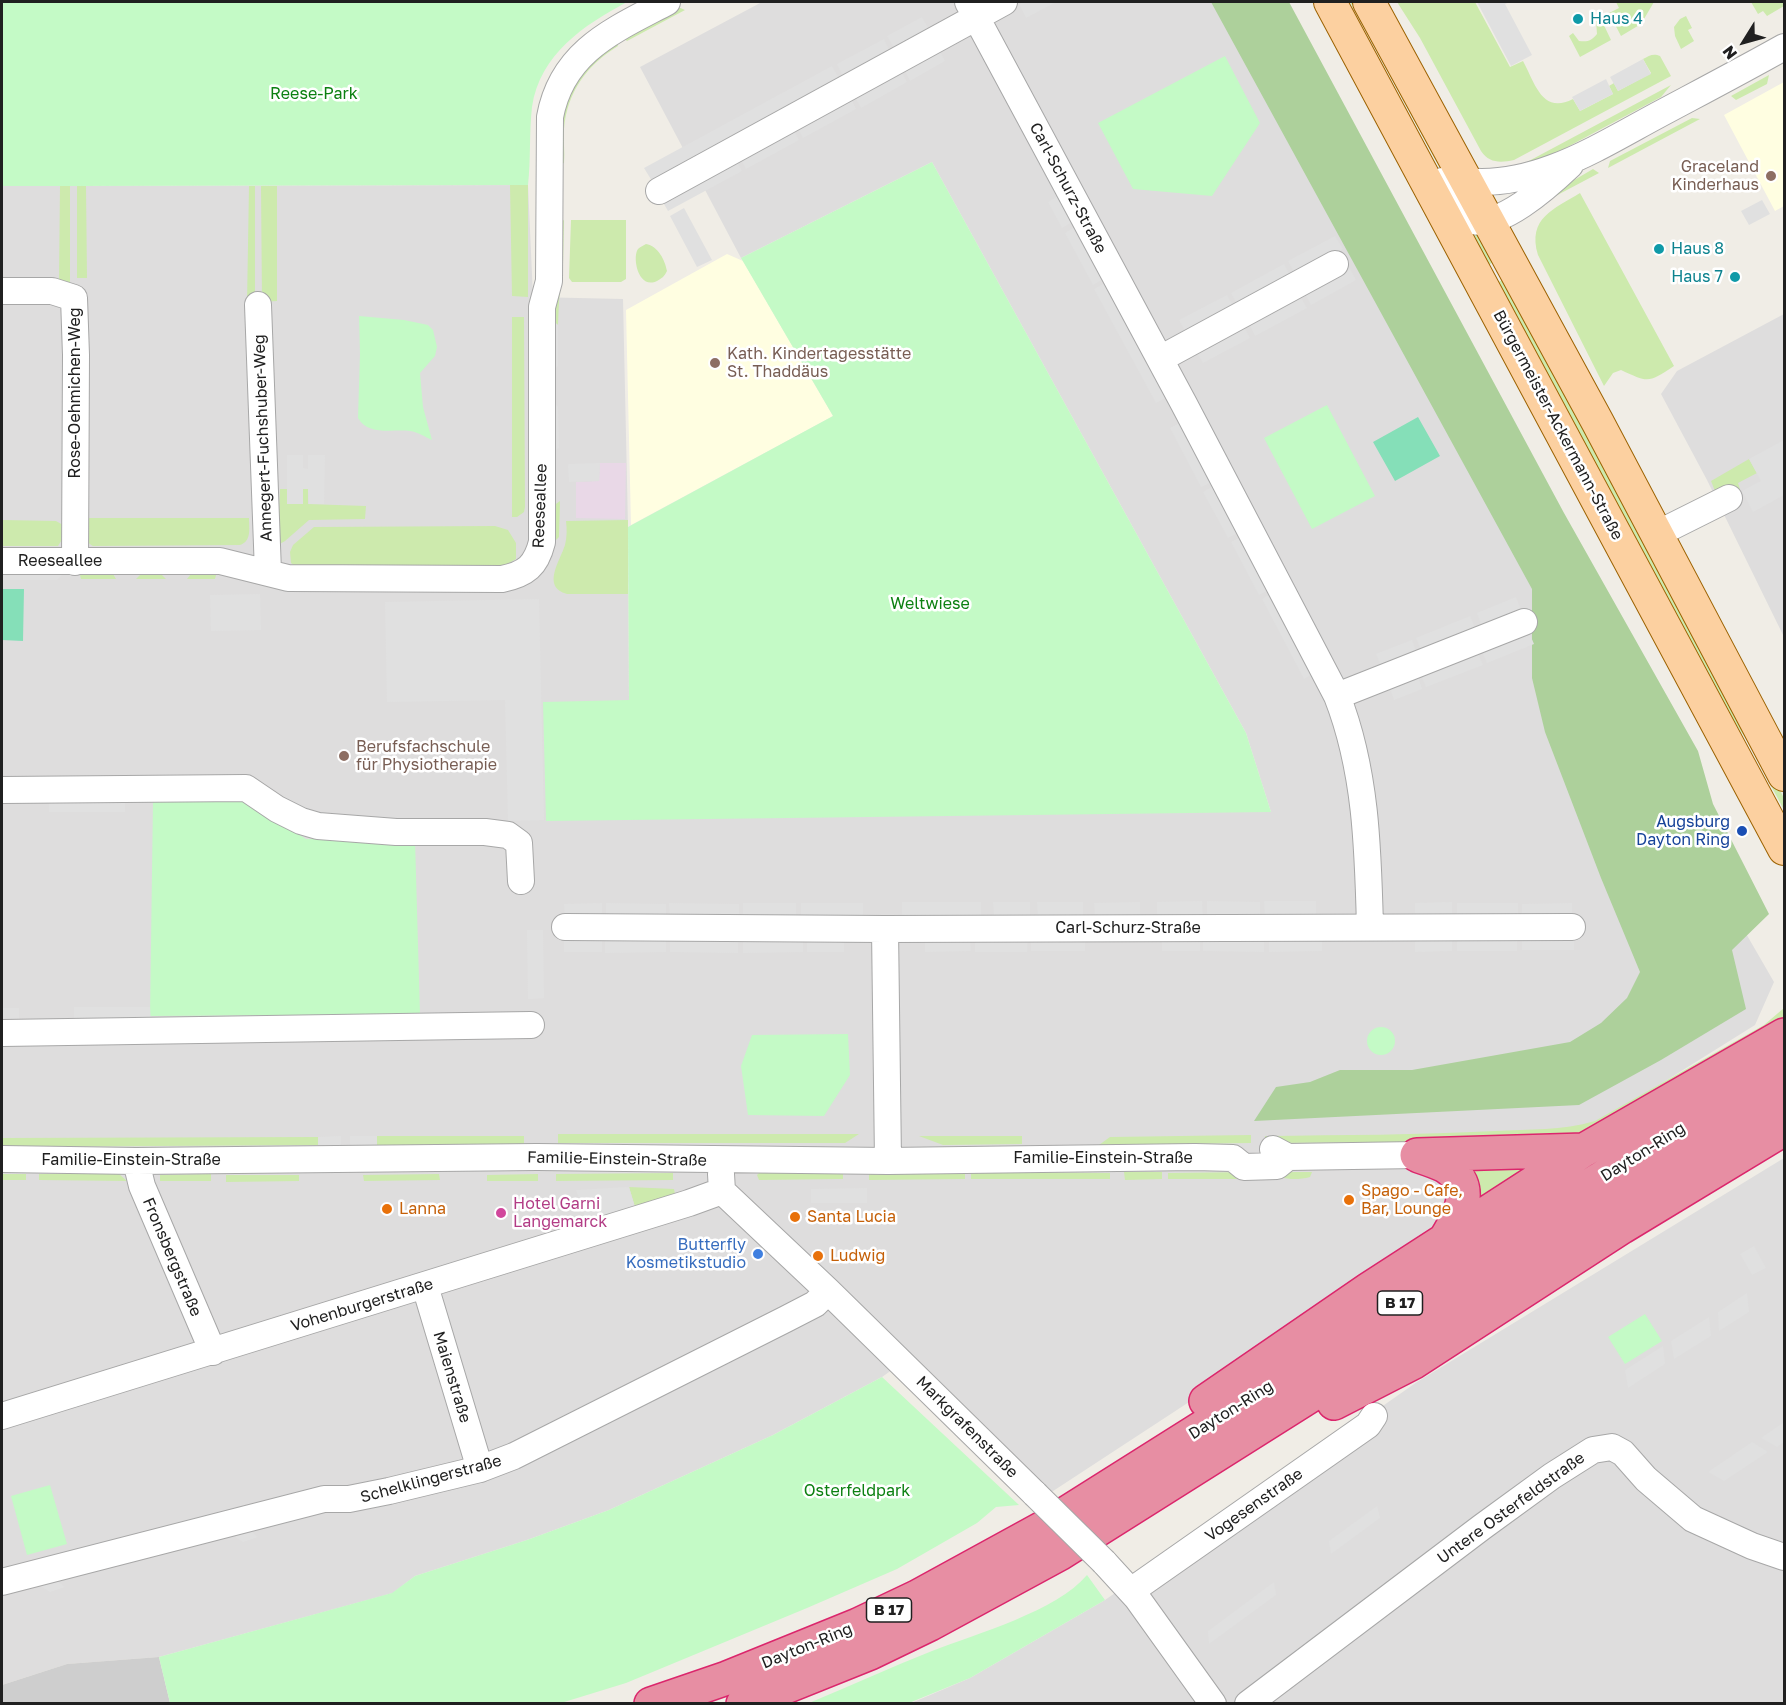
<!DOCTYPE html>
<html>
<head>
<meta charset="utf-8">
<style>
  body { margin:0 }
  #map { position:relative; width:1786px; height:1705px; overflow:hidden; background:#f0ede6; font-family:"Golos Text",sans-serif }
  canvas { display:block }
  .frame { position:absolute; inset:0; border:3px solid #202020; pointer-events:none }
  .north { position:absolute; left:1714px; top:12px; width:60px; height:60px; -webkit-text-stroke:4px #fff; paint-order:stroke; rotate:233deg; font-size:16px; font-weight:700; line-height:24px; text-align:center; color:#202020 }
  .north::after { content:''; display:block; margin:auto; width:21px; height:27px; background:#202020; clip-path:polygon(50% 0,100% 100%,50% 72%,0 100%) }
</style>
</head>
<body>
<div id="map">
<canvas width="1786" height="1705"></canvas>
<div class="frame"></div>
<div class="north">N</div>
</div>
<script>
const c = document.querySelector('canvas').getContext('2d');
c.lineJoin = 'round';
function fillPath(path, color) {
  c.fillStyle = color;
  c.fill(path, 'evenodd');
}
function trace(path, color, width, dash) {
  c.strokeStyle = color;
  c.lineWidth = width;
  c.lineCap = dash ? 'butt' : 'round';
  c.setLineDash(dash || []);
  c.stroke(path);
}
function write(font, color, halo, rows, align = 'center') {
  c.font = font + ' "Golos Text",sans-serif';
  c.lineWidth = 5;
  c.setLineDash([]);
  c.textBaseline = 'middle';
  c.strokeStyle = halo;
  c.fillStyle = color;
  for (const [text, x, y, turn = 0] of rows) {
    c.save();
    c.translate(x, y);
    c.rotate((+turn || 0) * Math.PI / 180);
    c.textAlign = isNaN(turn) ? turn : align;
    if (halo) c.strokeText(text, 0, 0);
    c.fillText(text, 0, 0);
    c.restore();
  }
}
fillPath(new Path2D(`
  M762,2H1230L1500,508L1774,982L1755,1025L1571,1140L1452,1230L1047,1495L906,1360L882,1377L773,1435L609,1510L527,1540L415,1576L393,1593L159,1657L67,1664L2,1685V186L528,185L533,297L623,299L628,527L629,701L1271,812L1246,733L932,162L741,258L640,67Z
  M1784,314V637L1707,480L1661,394L1677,371Z
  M1784,1158V1703L909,1704L970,1678L1105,1600L1417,1382Z`), '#dedddd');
fillPath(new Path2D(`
  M600,463H626L625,519L576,518V482L599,481Z`), '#e9d8e7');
fillPath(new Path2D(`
  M1784,82V206L1775,211L1724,115Z
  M727,254L743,261L833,416L631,525L626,310Z`), '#fffee1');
fillPath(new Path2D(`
  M159,1657L170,1703H2V1685L67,1664Z`), '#cecece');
fillPath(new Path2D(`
  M1350,2H1355L1454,185L1450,187Z
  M1397,2H1475L1510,67L1523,61C1535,83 1542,115 1573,99L1580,111L1613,94L1609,86L1614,83L1618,91L1651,73L1643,59C1649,56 1653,53 1660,56L1671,76L1514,160C1500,163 1489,163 1481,151L1420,38Z
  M1616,2H1654L1641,24L1621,36L1609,13L1619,8Z
  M1751,2H1784V6L1767,16L1763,11L1758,14Z
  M678,7L685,10L627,41L621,35Z
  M1686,16L1692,28L1688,30L1694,41L1681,49L1675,36L1674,27L1680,19Z
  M1601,19L1611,40L1580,57L1569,36L1573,33L1579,41C1588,42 1591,41 1597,34L1596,21Z
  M616,37L618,46C587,65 567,92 564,129C563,140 565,152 564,163L560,164L561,111L577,76Z
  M1769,75L1767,84L1736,100L1731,96Z
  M1671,85L1661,97L1543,160L1512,170Z
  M1692,118L1700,119L1608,168L1610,161Z
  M1593,169L1599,173L1548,200L1564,186Z
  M510,185H528V297L512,296Z
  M60,186H70V285L59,283Z
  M77,186H86L87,278H77Z
  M249,186H255V303H247Z
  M261,186H277V301L262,302Z
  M1580,193L1674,366C1648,383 1649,383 1621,370L1613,373L1604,386L1538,255C1527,218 1554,209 1580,193Z
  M564,220L563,265L559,301L558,325L552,320L562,221Z
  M571,220H626V279L621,282H572L569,278Z
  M1469,231L1480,233L1495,261L1485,267Z
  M646,244C658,246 665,260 667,271C664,277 662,278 657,281C638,290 632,257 638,249C640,247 644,245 646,244Z
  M1504,279L1784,798V810L1746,739L1730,716L1495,284Z
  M512,317H524L525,507L524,512L517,517H512Z
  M1749,459L1757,473L1738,483L1740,489L1719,501L1711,481Z
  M303,488L308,489V504L366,506L365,519L309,520L285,541L278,545L270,515H279L280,489H287V503L303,504Z
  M560,501L559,537L553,543V506Z
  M81,518H249C249,528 252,541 240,545L93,546C83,541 83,528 81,518Z
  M2,520L56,521L63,525V538L58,546H2Z
  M628,520V594H567C541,587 560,561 565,545C567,537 567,529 566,521Z
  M495,526L508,530L516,543V559L502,567L300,570L291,563L290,552L293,545L314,527Z
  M79,571L84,574H113L116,579H81Z
  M217,571L215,579H187L191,574H211Z
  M142,573H160L166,579H136Z
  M1784,1008V1017L1777,1024L1587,1135L1426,1142L1265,1143V1136C1342,1135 1418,1135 1495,1131C1529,1129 1562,1131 1595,1121L1764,1025Z
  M558,1134H859L845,1143H558Z
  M1251,1135V1143L1099,1145L1110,1137Z
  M377,1136H524V1145H377Z
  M919,1136H1022V1144L943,1145Z
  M318,1137V1145L2,1147V1138Z
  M1546,1160L1478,1209L1457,1161Z
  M971,1172L1110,1173V1179H971Z
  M1124,1172H1162V1179L1125,1180Z
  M1252,1172V1179H1168V1173Z
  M1267,1172H1312L1310,1177C1295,1181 1280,1179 1267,1172Z
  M673,1173V1180L556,1181V1174Z
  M759,1173H843V1179L759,1180L757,1175Z
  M869,1173H965V1179L869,1180Z
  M2,1174H26V1180H2Z
  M39,1174H119L127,1181L39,1180Z
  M211,1174V1181H160V1175Z
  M439,1174L440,1180L364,1181L363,1175Z
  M538,1174V1181H487V1175Z
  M226,1175H299V1181L226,1182Z
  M629,1187L674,1189L675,1194L635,1207Z`), '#cdeaad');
fillPath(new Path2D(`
  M1211,2H1289L1564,513L1698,751L1713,804L1769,914L1732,950L1746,1009L1661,1060L1579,1105L1254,1121L1276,1087L1310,1082L1340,1070H1412L1570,1042L1601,1023L1627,998L1640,972L1601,878L1545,732L1532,678V589Z`), '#add09b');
fillPath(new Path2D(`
  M2,2H627C584,25 540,54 532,107C529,133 531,159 528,185L70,186H2Z
  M1225,56L1260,123L1212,196L1133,189L1098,123Z
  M932,162L1246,733L1271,812L546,821L543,702L629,700L628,527L833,416L741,258Z
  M359,316L404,320L428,325L433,330L437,347L435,356L420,373L423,407L432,440C425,437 418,432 410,431C392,429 368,436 358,418L360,354Z
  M1327,405L1375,496L1312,529L1264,438Z
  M153,800H245L306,839L415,840L420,1014L150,1016Z
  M1367 1041a14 14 0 1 1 28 0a14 14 0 1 1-28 0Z
  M848,1034L850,1075L824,1116L748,1115L741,1066L752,1035Z
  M1645,1314L1662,1341L1625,1364L1608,1337Z
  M882,1377L1019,1505L996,1507L977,1523L897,1569L807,1608L626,1683L561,1703H170L159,1657L392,1593L415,1576L527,1540L609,1510L773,1435Z
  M50,1485L67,1544L27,1555L11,1496Z
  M1087,1575L1105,1600L970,1678L909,1703H809C850,1686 891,1667 932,1651C976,1634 1057,1611 1087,1575Z`), '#c4fac6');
fillPath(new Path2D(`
  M1418,417L1440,456L1395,481L1373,442Z
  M2,589H24L23,641L2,640Z`), '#85dfb8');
fillPath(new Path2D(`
  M1024,2H1056L1026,18L1019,4Z
  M1477,2H1510L1505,4L1532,55L1511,66Z
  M922,17L930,31L895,50L887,36Z
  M884,39L890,52L843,77L837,64Z
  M938,48L945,61L910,81L903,67Z
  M1643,59L1651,74L1618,91L1610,77Z
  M832,66L840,80L652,181L644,168Z
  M900,69L907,82L861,108L853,94Z
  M1606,79L1613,94L1580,111L1572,97Z
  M849,95L856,109L803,138L796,125Z
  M792,127L799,140L746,169L739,156Z
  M735,158L742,171L668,211L660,197Z
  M1060,195L1074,221L1062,228L1048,202Z
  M1762,200L1770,214L1749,225L1741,211Z
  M684,208L712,260L697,267L670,216Z
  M1076,226L1105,278L1093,285L1065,233Z
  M1335,236L1343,249L1295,274L1288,261Z
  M1284,264L1291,277L1238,306L1231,293Z
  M1349,267L1356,280L1311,305L1304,292Z
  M1107,282L1169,396L1156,403L1094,289Z
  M1299,294L1307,308L1255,336L1248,322Z
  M1227,295L1234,308L1186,333L1179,320Z
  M552,320L558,325V366L553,371Z
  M1243,325L1250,338L1203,363L1195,350Z
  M553,401L558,407L559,448L553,453Z
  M1182,422L1214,481L1201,487L1170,428Z
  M1784,440V495L1753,512L1742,491L1761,481L1749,459Z
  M287,455H303V468L308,469V455H325L324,504H309L308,489H303V504H287Z
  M600,463L599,481L569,482L568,464Z
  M1215,485L1240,532L1228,538L1203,492Z
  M1243,536L1271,589L1259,595L1231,542Z
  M2,574H63L57,580H2Z
  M1274,592L1316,672L1304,679L1262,599Z
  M260,594L261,630L211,631L210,595Z
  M1516,597L1522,612L1482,627L1477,613Z
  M539,599L544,820L508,821L505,700L387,702L385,602Z
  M1470,616L1476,630L1422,652L1416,638Z
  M1528,630L1534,644L1487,663L1481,649Z
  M1412,640L1417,654L1382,668L1376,654Z
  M1477,651L1483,665L1426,687L1420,673Z
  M1417,674L1422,689L1394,700L1389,686Z
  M125,794V812H49V795Z
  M1202,901L1203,917L1157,918V902Z
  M1207,901L1260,902V918L1207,917Z
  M1264,901H1316V917L1265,918Z
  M902,902H981V918H902Z
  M993,902H1030V918H994Z
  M1037,902H1083V918L1038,919Z
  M1140,902V918L1095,919L1094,903Z
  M1452,902V917L1415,918V903Z
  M602,903V918H565L564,904Z
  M606,903L666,904V919L606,918Z
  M669,903L739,904V918H670Z
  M743,903H796V918H743Z
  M801,903H863V918H801Z
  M1457,903H1518V918H1457Z
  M1572,903V918L1522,919V904Z
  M527,930H543L544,998L528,999Z
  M970,935L971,951L925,952V936Z
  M975,935H1028L1027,952H975Z
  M1031,935H1085V951H1031Z
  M1162,935H1200V951H1162Z
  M1203,935L1264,936V952L1203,951Z
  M1322,935V951L1269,952V936Z
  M1517,935V951H1457V937Z
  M1522,935H1574V950H1522Z
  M1452,936V951L1415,952V937Z
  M564,937H602V952H564Z
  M666,937V952L605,953V938Z
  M670,937L738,938V953L670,952Z
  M743,937H803V952L743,953Z
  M807,937H844V952H807Z
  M74,1007H150L151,1024L74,1025Z
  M2,1008H19V1024L2,1023Z
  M341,1136V1145H318V1137Z
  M350,1136H377V1145H350Z
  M629,1187L635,1207L587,1222L576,1190Z
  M867,1188V1203H811V1189Z
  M1754,1246L1766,1268L1752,1275L1740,1254Z
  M1747,1293L1749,1312L1719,1331L1718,1312Z
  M1709,1317L1711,1336L1674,1359L1671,1341Z
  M1663,1346L1665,1364L1628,1388L1625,1370Z
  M1784,1422V1442L1777,1447L1761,1438Z
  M1752,1442L1768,1452L1724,1481L1708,1472Z
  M1377,1506L1380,1518L1331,1554L1329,1541Z
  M243,1524L258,1537L243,1542L225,1530Z
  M49,1575L65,1587L50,1592L31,1580Z
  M1274,1582L1276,1595L1209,1644L1208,1631Z`), '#e0e0e0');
const minor = new Path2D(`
  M968,2L1184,404L1337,696C1366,770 1368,848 1370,927
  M1442,181C1449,193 1456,213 1468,219C1496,234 1551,183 1570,165
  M1465,181C1535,189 1600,146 1658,115C1701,92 1743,70 1784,47
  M659,191L1004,2
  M2,291H52L74,298L76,355L75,562
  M258,305L268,572
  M1160,359L1335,264
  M1657,534L1729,498
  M2,561H220L288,578L502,579C526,574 536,566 542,542V307L549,281L550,117C562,51 614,30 667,2
  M1337,696L1524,622
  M2,790L246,788L277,809L301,821L318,826L396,832H485L508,835L519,843L521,881
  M565,927L885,929L1572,927
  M885,929L888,1161
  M2,1033L531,1025
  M1273,1149L1288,1157L1417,1155
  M2,1159L136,1161L537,1157L888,1161L1195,1157L1233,1158L1244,1167L1277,1166L1288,1157
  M136,1161L142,1186L213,1352
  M721,1174L722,1191L828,1291L1035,1494
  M425,1286L480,1469
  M2,1416L689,1203L722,1191
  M1104,1562L1137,1598L1213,1704
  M2,1582L324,1499H349L389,1491L480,1469L514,1456L786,1319L815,1304L828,1291
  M1131,1591L1368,1425L1374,1416
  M1248,1704L1482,1527L1552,1476L1593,1450L1612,1447L1623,1453L1646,1479L1693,1519L1752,1546L1784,1557`);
const major = new Path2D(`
  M1330,2L1784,849
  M1369,2L1597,421L1784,775`);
const highway = new Path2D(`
  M1417,1155L1584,1150
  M1419,1156C1428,1159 1437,1162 1445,1166C1477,1186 1460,1216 1445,1240
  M1206,1401L1369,1289L1584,1150L1784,1035
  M1334,1403L1414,1362L1622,1227L1784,1129
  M651,1704L727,1678L858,1625L917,1597L1043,1528L1384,1313L1784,1065
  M743,1704L870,1653L930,1624L1059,1554L1400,1339L1784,1100`);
trace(minor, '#a7a7a7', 28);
trace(major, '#9c6200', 34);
trace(highway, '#db266c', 36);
trace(minor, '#fff', 26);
trace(major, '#fcd0a0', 32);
trace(highway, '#e78ea3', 33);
const minorBridge = new Path2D(`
  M1035,1494L1104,1562`);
trace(minorBridge, '#a7a7a7', 28, []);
trace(minorBridge, '#fff', 26);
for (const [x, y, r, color] of [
  [1578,19,6,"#0f9aa8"],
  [1771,176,6,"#8d6e63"],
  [1659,249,6,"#0f9aa8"],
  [1735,277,6,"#0f9aa8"],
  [715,363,6,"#8d6e63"],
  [344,756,6,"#8d6e63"],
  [1742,831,6,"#1a4fb4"],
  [1349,1200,6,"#e8710a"],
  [387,1209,6,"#e8710a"],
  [501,1213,6,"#d1479c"],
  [795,1217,6,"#e8710a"],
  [758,1254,6,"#3f7fe0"],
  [818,1256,6,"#e8710a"]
]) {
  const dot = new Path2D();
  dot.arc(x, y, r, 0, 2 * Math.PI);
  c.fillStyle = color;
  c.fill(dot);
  trace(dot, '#fff', 2);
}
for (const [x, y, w] of [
  [1400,1303,45],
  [889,1610,45]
]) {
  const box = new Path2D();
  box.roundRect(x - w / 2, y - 12, w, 24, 4.5);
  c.fillStyle = '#fff';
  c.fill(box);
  trace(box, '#202020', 1.5);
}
write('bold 15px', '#202020', null, [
  ["B 17",1400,1303],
  ["B 17",889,1610]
]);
write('16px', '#0d838f', '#fff', [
  ["Haus 4",1590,19],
  ["Haus 8",1671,249],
  ["Haus 7",1723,277,"right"]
], 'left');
write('16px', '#0c8011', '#fff', [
  ["Reese-Park",314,94],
  ["Weltwiese",930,604],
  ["Osterfeldpark",857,1491]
]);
write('16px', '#785e54', '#fff', [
  ["Graceland",1759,167,"right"],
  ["Kinderhaus",1759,185,"right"],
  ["Kath. Kindertagesstätte",727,354],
  ["St. Thaddäus",727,372],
  ["Berufsfachschule",356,747],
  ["für Physiotherapie",356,765]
], 'left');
write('16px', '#202020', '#fff', [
  ["Carl-Schurz-Straße",1068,188,62],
  ["Rose-Oehmichen-Weg",75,393,-90],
  ["Bürgermeister-Ackermann-Straße",1558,425,62],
  ["Annegert-Fuchshuber-Weg",263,438,-92],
  ["Reeseallee",540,506,-88],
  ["Reeseallee",60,561],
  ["Carl-Schurz-Straße",1128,928],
  ["Dayton-Ring",1643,1152,-32],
  ["Familie-Einstein-Straße",1103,1158],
  ["Familie-Einstein-Straße",617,1159,1],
  ["Familie-Einstein-Straße",131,1160],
  ["Fronsbergstraße",172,1257,67],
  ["Vohenburgerstraße",362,1305,-17],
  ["Maienstraße",452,1377,73],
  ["Dayton-Ring",1231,1410,-32],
  ["Markgrafenstraße",967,1427,45],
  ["Schelklingerstraße",431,1479,-15],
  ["Vogesenstraße",1254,1505,-35],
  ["Untere Osterfeldstraße",1511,1508,-36],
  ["Dayton-Ring",807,1646,-22]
]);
write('16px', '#164399', '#fff', [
  ["Augsburg",1730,822],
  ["Dayton Ring",1730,840]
], 'right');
write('16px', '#c56008', '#fff', [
  ["Spago - Cafe,",1361,1191],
  ["Bar, Lounge",1361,1209],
  ["Lanna",399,1209],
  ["Santa Lucia",807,1217],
  ["Ludwig",830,1256]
], 'left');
write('16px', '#b23c85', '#fff', [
  ["Hotel Garni",513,1204],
  ["Langemarck",513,1222]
], 'left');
write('16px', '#366cbe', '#fff', [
  ["Butterfly",746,1245],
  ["Kosmetikstudio",746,1263]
], 'right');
</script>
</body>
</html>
